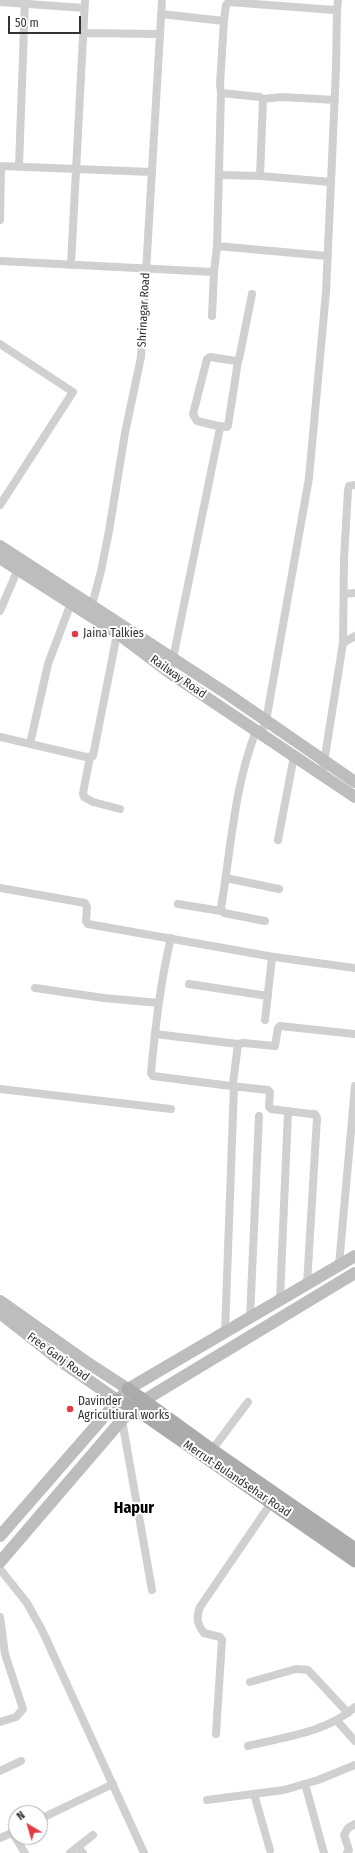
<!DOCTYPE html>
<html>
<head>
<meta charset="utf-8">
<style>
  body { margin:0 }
  #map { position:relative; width:355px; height:1853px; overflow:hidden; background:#fff; font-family:"Fira Sans Condensed",sans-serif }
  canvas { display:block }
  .north { position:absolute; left:8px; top:1805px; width:40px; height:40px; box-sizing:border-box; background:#fff; border:1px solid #adadad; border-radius:50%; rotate:322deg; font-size:11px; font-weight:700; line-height:16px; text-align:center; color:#333 }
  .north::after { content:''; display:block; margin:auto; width:14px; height:18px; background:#e63946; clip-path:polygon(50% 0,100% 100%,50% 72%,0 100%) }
  .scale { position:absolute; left:8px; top:16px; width:73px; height:18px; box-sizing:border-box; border:2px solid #333; border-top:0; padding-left:5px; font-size:12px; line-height:14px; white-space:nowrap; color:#333; -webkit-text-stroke:3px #fff; paint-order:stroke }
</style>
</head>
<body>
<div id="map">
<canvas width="355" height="1853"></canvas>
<div class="north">N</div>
<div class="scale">50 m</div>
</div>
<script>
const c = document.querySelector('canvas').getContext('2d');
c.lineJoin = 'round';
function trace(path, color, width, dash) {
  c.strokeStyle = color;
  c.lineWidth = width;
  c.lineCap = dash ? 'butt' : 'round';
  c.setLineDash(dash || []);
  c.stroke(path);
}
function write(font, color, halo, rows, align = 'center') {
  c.font = font + ' "Fira Sans Condensed",sans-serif';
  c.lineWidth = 4;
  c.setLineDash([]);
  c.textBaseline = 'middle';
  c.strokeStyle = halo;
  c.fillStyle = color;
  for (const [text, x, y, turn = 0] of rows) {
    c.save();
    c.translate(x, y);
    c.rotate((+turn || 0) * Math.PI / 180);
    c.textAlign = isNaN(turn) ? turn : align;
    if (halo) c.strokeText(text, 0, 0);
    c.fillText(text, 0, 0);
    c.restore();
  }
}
trace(new Path2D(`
  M0,2L84,8
  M161,14L224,21L220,84L221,93L260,97L263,100L260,176
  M224,21L226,5L229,2L334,10H337L338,0
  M83,33L160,34
  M262,99L282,97L335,100
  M0,166L152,172
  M19,166L25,0
  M219,175L260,176L331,182L336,68L337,10
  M0,220L1,166
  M217,246L327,256
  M0,261L214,272L217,246L221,93
  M71,265L85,0
  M212,316L214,272
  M0,344L73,392L0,505
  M220,426L227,427L228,426L238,361
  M344,594L355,593
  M91,609L101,571L109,531L125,433L141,357L162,0
  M0,611L18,569
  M343,643L355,636
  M170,673L220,428L218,426L197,421L193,414L207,359L210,357L236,361L239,359L252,294
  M256,731C234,787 231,849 221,908L224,913L265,921
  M261,734L266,721L309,478L326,292L331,182
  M0,737L86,757L93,756L118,629
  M30,744L48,664L71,603
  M90,757L83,793L84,797L93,802L120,809
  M322,775L343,643L344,559L348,490L349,486L355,485
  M278,840L294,756
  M226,878L279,889
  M0,888L85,903L87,907L86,921L88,924L274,957L355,968
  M178,904L221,911
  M171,938C160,982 155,1028 151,1073L153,1076L231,1086L233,1083L238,1044L243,1043L275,1046L278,1028L280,1026L355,1034
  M189,984L268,996
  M35,988L104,998L159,1003
  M265,1020L272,957
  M155,1034L238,1044
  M231,1086L268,1090L270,1092L269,1107L271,1109L311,1114H315L317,1118L307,1284
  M0,1089L171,1109
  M339,1265L355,1086
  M280,1300L288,1111
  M250,1318L259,1116
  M225,1332L234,1086
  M122,1420L152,1590
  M212,1450L248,1402
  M0,1569L27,1603L42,1630L144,1853
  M0,1617L5,1654L23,1709L16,1717L0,1722
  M250,1682L296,1669L308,1670L348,1713
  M337,1721L355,1741
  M216,1734L222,1640L220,1637L204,1633C197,1624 196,1617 200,1607L271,1503
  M248,1746C284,1737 326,1733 355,1707
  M0,1771L21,1761
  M305,1784L324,1853
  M254,1794L270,1850
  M207,1800L284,1790L318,1780L355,1765
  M40,1819L113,1784
  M12,1832L25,1853
  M0,1838L16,1831
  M78,1847L83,1853
  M70,1853L93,1835
  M347,1853L349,1850L344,1835L348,1828L355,1824`), '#d0d0d0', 8);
trace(new Path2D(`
  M0,546L229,695L355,782
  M0,558L117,633L170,673L355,797
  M0,1301L85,1361L128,1389
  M0,1313L62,1362L117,1400
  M0,1536L128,1389L355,1256
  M0,1562L133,1407L355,1273`), '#bdbdbd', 12);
trace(new Path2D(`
  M128,1389L212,1450L355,1549
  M117,1400L133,1407L355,1561`), '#ababab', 13);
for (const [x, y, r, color] of [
  [75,634,4,"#e63946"],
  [70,1409,4,"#e63946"]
]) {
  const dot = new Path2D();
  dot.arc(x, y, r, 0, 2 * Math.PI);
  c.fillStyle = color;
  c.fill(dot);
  trace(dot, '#fff', 1.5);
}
write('12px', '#333', '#fff', [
  ["Shrinagar Road",144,310,-87],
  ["Railway Road",178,677,35],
  ["Free Ganj Road",58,1357,36],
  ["Merrut-Bulandsehar Road",237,1479,34]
]);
write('12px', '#333', '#fff', [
  ["Jaina Talkies",83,634],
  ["Davinder",78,1402],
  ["Agricultiural works",78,1416]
], 'left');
write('bold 16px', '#000', '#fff', [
  ["Hapur",134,1509]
]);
</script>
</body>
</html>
